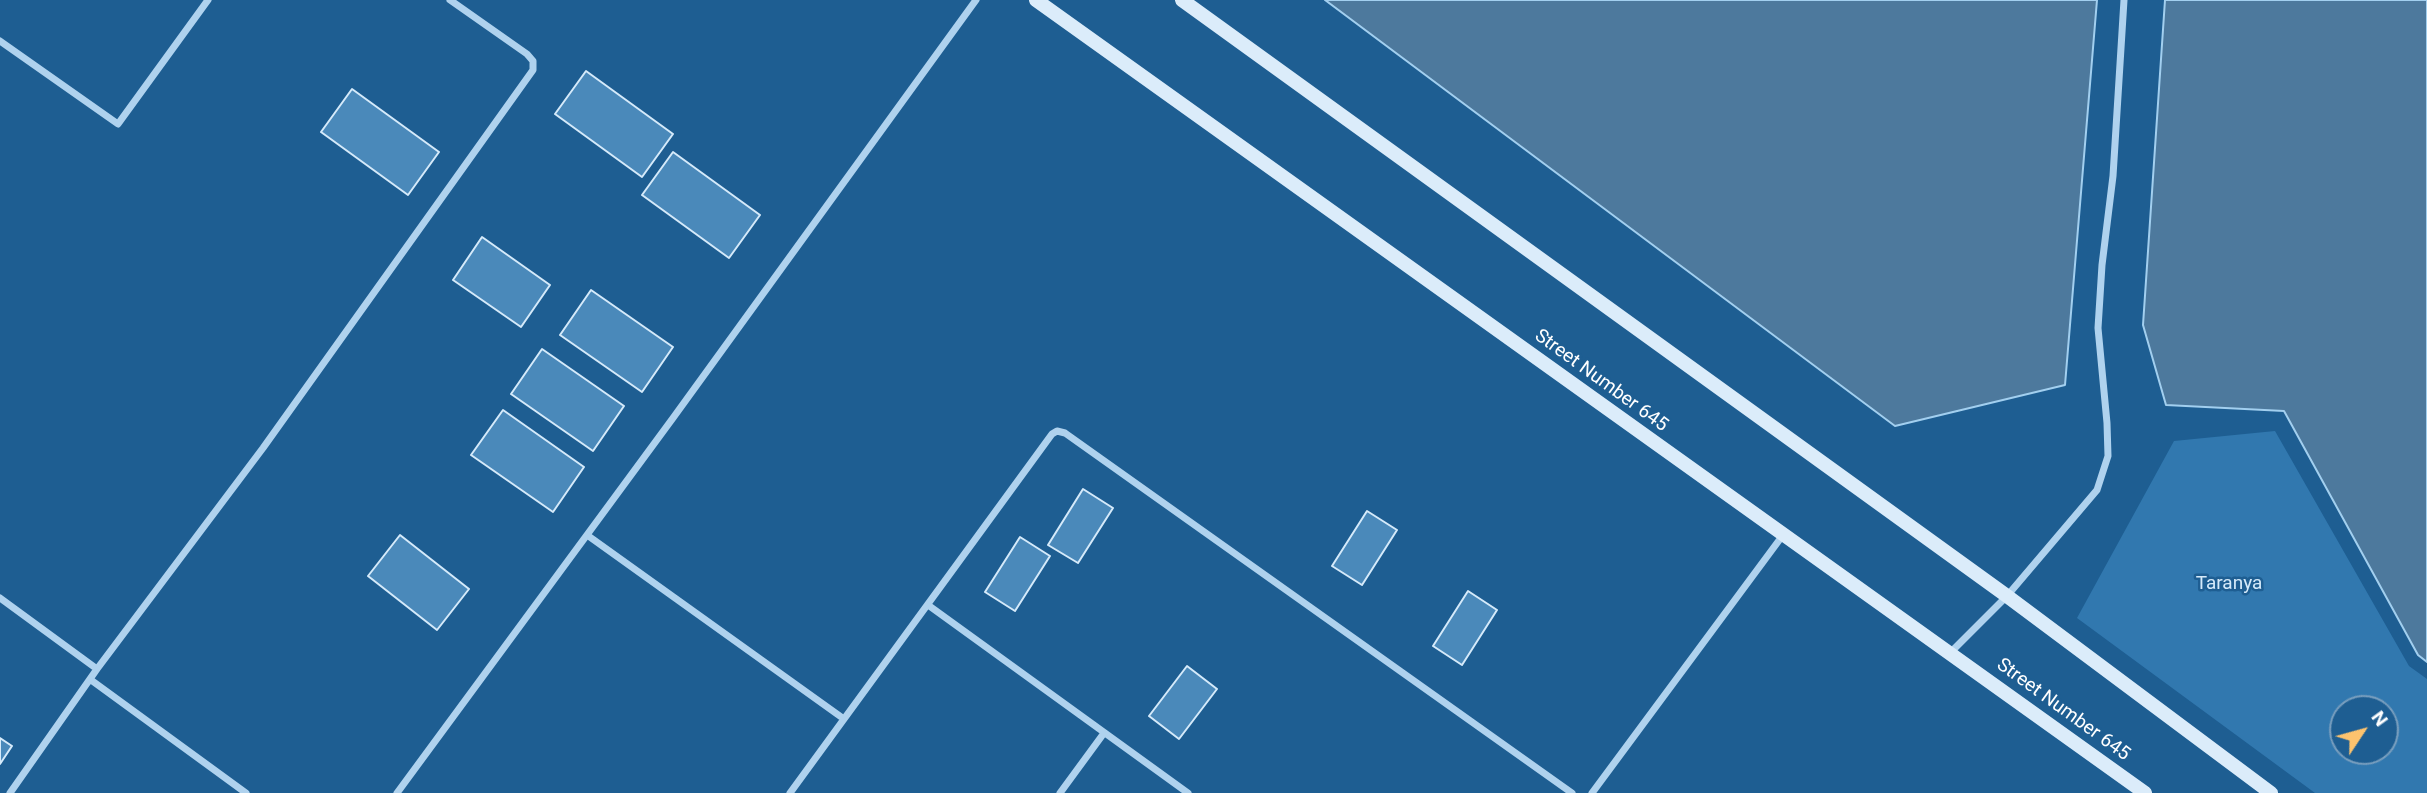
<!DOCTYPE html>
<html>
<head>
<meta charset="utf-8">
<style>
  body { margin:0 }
  #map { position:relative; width:2427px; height:793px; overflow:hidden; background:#1e5e92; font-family:Roboto,sans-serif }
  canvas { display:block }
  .north { position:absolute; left:2329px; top:695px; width:70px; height:70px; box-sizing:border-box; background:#1e5e92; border:2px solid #789ebe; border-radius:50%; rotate:54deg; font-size:19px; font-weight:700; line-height:28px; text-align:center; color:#fff }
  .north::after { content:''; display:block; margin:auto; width:24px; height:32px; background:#fdc36e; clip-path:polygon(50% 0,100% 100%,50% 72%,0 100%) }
</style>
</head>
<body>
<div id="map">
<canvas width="2427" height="793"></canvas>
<div class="north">N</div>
</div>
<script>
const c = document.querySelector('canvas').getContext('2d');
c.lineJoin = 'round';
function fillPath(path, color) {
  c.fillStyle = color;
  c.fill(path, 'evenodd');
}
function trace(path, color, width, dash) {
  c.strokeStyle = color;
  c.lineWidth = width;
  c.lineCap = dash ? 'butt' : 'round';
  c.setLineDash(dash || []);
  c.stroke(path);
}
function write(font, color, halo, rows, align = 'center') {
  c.font = font + ' Roboto,sans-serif';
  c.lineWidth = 5;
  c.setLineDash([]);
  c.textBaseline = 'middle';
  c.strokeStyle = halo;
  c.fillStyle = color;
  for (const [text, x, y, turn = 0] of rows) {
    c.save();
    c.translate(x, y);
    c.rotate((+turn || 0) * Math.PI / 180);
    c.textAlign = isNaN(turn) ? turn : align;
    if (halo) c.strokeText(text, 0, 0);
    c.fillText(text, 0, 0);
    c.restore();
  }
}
fillPath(new Path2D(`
  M2275,431L2409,666L2427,679V793H2315L2077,618L2174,441ZM2343,709H2385V751H2343Z`), '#3178af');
const water = new Path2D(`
  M1325,0H2097L2065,385L1895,426Z
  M2165,0H2427V662L2418,655L2284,411L2166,405L2143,325Z`);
fillPath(water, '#4d799d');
trace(water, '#a2cfef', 2);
const building = new Path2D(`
  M586,71L673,134L642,177L555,114Z
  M352,89L439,152L408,195L321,132Z
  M673,152L760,215L729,258L642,195Z
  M482,237L550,285L521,327L453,280Z
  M591,290L673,347L642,392L560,335Z
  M542,349L624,406L593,451L511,394Z
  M503,410L584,467L553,512L471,455Z
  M1083,489L1113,508L1078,563L1048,545Z
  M1367,511L1397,530L1362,585L1332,566Z
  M400,535L469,589L437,630L368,576Z
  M1020,537L1050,556L1015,611L985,592Z
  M1468,591L1497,610L1462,665L1433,646Z
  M1187,666L1217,689L1179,739L1149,716Z
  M0,738L12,746L0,764Z`);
fillPath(building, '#4a89ba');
trace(building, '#d5eafa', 2);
trace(new Path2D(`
  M0,41L118,124L208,0
  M587,535L844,719
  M0,598L97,669
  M928,605L1188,793
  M1950,653L2007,596L2097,490L2108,456L2107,423L2098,328L2102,265L2113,176L2124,0
  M91,680L246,793
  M10,793L97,669L263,448L533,70V61L527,54L450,0
  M397,793L673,418L976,0
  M790,793L1052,434L1057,431L1065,433L1572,793
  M1060,793L1104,733
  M1592,793L1783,535`), '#afd2ee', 7);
trace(new Path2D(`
  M1036,0L2145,793
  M1182,0L2007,596L2271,793`), '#dbecfa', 14);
write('19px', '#fff', '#1e5e92', [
  ["Street Number 645",1601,381,36],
  ["Street Number 645",2063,710,36]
]);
write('19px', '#d5eafa', '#1e5e92', [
  ["Taranya",2229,584]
]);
</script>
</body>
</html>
